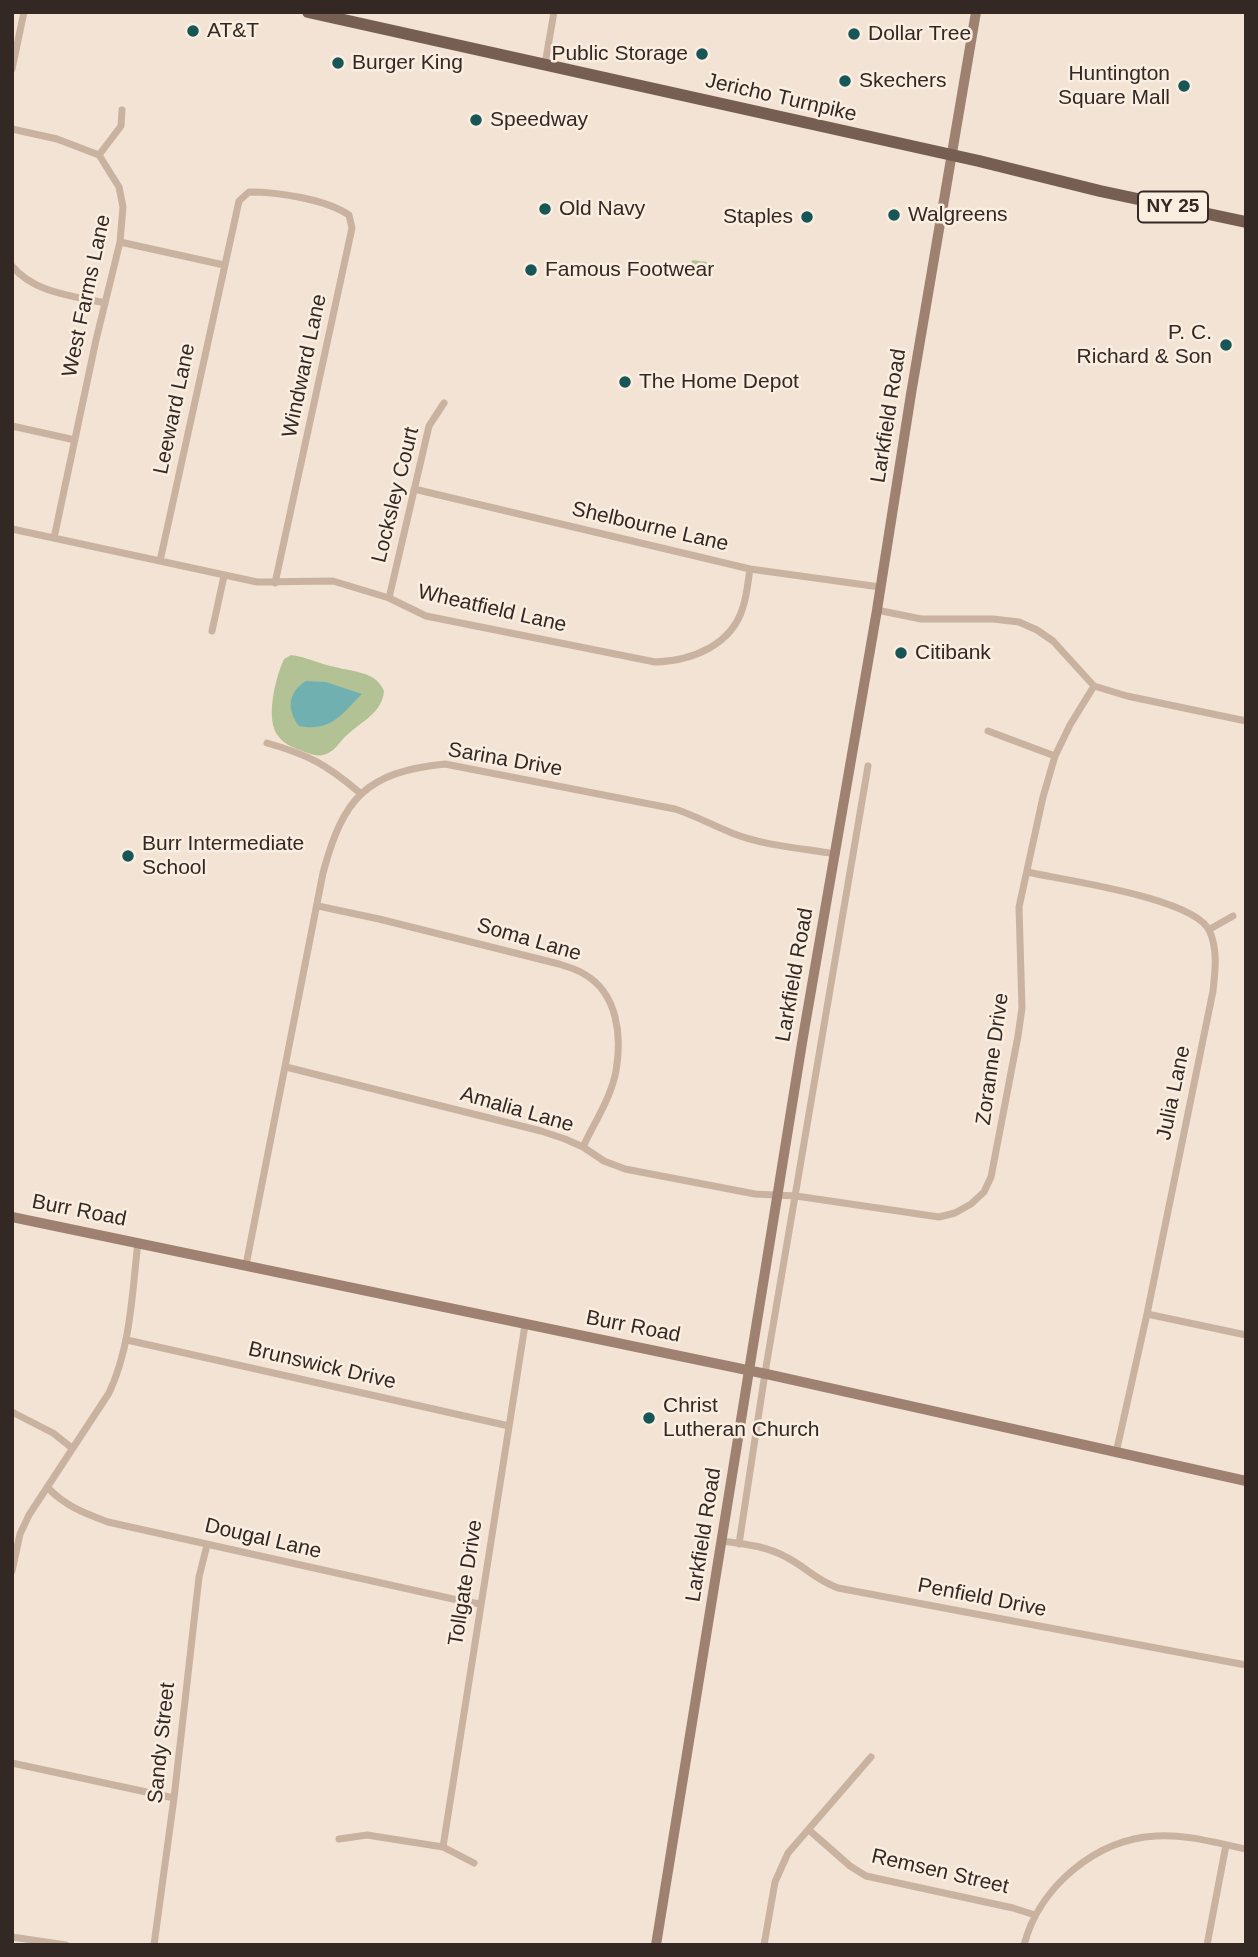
<!DOCTYPE html>
<html>
<head>
<meta charset="utf-8">
<style>
  body { margin:0 }
  #map { position:relative; width:1258px; height:1957px; overflow:hidden; background:#f2e3d4; font-family:Helvetica,sans-serif }
  canvas { display:block }
  .frame { position:absolute; inset:0; border:14px solid #342824; pointer-events:none }
</style>
</head>
<body>
<div id="map">
<canvas width="1258" height="1957"></canvas>
<div class="frame"></div>
</div>
<script>
const c = document.querySelector('canvas').getContext('2d');
c.lineJoin = 'round';
function fillPath(path, color) {
  c.fillStyle = color;
  c.fill(path, 'evenodd');
}
function trace(path, color, width, dash) {
  c.strokeStyle = color;
  c.lineWidth = width;
  c.lineCap = dash ? 'butt' : 'round';
  c.setLineDash(dash || []);
  c.stroke(path);
}
function write(font, color, halo, rows, align = 'center') {
  c.font = font + ' Helvetica,sans-serif';
  c.lineWidth = 5;
  c.setLineDash([]);
  c.textBaseline = 'middle';
  c.strokeStyle = halo;
  c.fillStyle = color;
  for (const [text, x, y, turn = 0] of rows) {
    c.save();
    c.translate(x, y);
    c.rotate((+turn || 0) * Math.PI / 180);
    c.textAlign = isNaN(turn) ? turn : align;
    if (halo) c.strokeText(text, 0, 0);
    c.fillText(text, 0, 0);
    c.restore();
  }
}
fillPath(new Path2D(`
  M692,260L707,262L705,278L690,276Z
  M291,655C307,657 320,664 335,667C353,672 376,671 384,691C382,713 362,721 347,735C339,742 334,753 323,755C316,757 309,753 302,751C294,748 284,744 279,737C264,721 276,676 284,659Z`), '#b3c294');
fillPath(new Path2D(`
  M306,681L326,682L362,694C341,715 331,732 299,726C287,710 287,693 306,681Z`), '#71b0b1');
trace(new Path2D(`
  M545,64L554,12
  M12,69L24,12
  M12,129L57,139L99,155L119,187L123,207L120,242L96,340L54,538
  M99,155L121,126L122,110
  M120,242L224,265
  M12,266C34,293 73,296 105,303
  M12,426L75,440
  M414,489L750,569L880,587
  M12,529L257,582L333,581L389,598L426,616L655,662C692,661 732,645 743,607C747,595 748,581 750,569
  M160,561L239,201L249,192C278,192 325,199 349,215L352,228L275,583
  M389,598L429,426L444,403
  M877,610L921,619H993L1019,622L1037,630L1053,641L1094,686L1127,696L1246,721
  M212,631L224,576
  M988,731L1055,756
  M267,743C309,755 326,764 360,793
  M1027,872C1063,880 1197,898 1210,932C1218,951 1215,972 1213,991L1147,1314L1116,1453
  M318,906L379,919L559,964C567,967 577,969 584,974C618,993 622,1037 616,1071C611,1098 594,1123 583,1147
  M1210,929L1233,916
  M286,1067L541,1131L565,1139L583,1147L604,1161L625,1169L755,1194L796,1196L939,1217L955,1213L971,1204L984,1192L991,1177L1018,1036L1022,1008L1019,907L1043,797L1055,756L1070,725L1094,686
  M246,1265L323,873C343,798 366,772 445,764L675,809C696,816 712,825 732,833C764,846 801,848 836,854
  M1147,1314L1246,1335
  M127,1340L509,1426
  M12,1412L53,1433L72,1448
  M47,1487C65,1506 84,1513 108,1522L453,1599L480,1604
  M722,1541C745,1544 766,1546 786,1557C806,1567 814,1579 838,1588L1246,1665
  M739,1544L765,1373L868,766
  M12,1571L20,1534L29,1515L109,1393C131,1346 132,1293 138,1242
  M12,1763L174,1798
  M809,1830L850,1866L866,1876L1013,1908L1035,1915
  M339,1839L367,1835L443,1847L474,1863
  M443,1847L525,1325
  M12,1937L66,1945
  M154,1945L174,1798L199,1577L207,1545
  M764,1945L775,1882L788,1853L871,1757
  M1024,1945C1039,1887 1096,1839 1156,1836C1186,1834 1216,1843 1246,1849
  M1207,1945L1226,1845`), '#cab2a0', 7);
trace(new Path2D(`
  M12,1217L771,1375L1246,1481
  M656,1945L803,1037L877,610L911,394L976,12`), '#9e8171', 10);
trace(new Path2D(`
  M308,12L979,161L1100,191L1246,222`), '#775e53', 12);
for (const [x, y, r, color] of [
  [193,31,7,"#175557"],
  [854,34,7,"#175557"],
  [702,54,7,"#175557"],
  [338,63,7,"#175557"],
  [845,81,7,"#175557"],
  [1184,86,7,"#175557"],
  [476,120,7,"#175557"],
  [545,209,7,"#175557"],
  [894,215,7,"#175557"],
  [807,217,7,"#175557"],
  [531,270,7,"#175557"],
  [1226,345,7,"#175557"],
  [625,382,7,"#175557"],
  [901,653,7,"#175557"],
  [128,856,7,"#175557"],
  [649,1418,7,"#175557"]
]) {
  const dot = new Path2D();
  dot.arc(x, y, r, 0, 2 * Math.PI);
  c.fillStyle = color;
  c.fill(dot);
  trace(dot, '#faeee0', 2.5);
}
for (const [x, y, w] of [
  [1173,207,70]
]) {
  const box = new Path2D();
  box.roundRect(x - w / 2, y - 15.5, w, 31, 5);
  c.fillStyle = '#faeee0';
  c.fill(box);
  trace(box, '#342824', 2);
}
write('bold 19px', '#342824', null, [
  ["NY 25",1173,207]
]);
write('21px', '#342824', '#faeee0', [
  ["AT&T",207,31],
  ["Dollar Tree",868,34],
  ["Public Storage",688,54,"right"],
  ["Burger King",352,63],
  ["Huntington",1170,74,"right"],
  ["Square Mall",1170,98,"right"],
  ["Skechers",859,81],
  ["Speedway",490,120],
  ["Old Navy",559,209],
  ["Walgreens",908,215],
  ["Staples",793,217,"right"],
  ["Famous Footwear",545,270],
  ["P. C.",1212,333,"right"],
  ["Richard & Son",1212,357,"right"],
  ["The Home Depot",639,382],
  ["Citibank",915,653],
  ["Burr Intermediate",142,844],
  ["School",142,868],
  ["Christ",663,1406],
  ["Lutheran Church",663,1430]
], 'left');
write('21px', '#342824', '#faeee0', [
  ["Jericho Turnpike",781,98,13],
  ["West Farms Lane",87,296,-78],
  ["Windward Lane",305,366,-78],
  ["Leeward Lane",175,409,-78],
  ["Larkfield Road",889,416,-81],
  ["Locksley Court",396,495,-76],
  ["Shelbourne Lane",650,527,13],
  ["Wheatfield Lane",492,609,13],
  ["Sarina Drive",505,760,10],
  ["Soma Lane",529,940,16],
  ["Larkfield Road",795,975,-80],
  ["Zoranne Drive",993,1059,-82],
  ["Julia Lane",1174,1093,-78],
  ["Amalia Lane",517,1110,16],
  ["Burr Road",79,1211,11],
  ["Burr Road",633,1327,11],
  ["Brunswick Drive",322,1366,13],
  ["Larkfield Road",704,1535,-81],
  ["Dougal Lane",263,1539,13],
  ["Tollgate Drive",466,1583,-81],
  ["Penfield Drive",982,1598,11],
  ["Sandy Street",162,1743,-84],
  ["Remsen Street",940,1872,13]
]);
</script>
</body>
</html>
